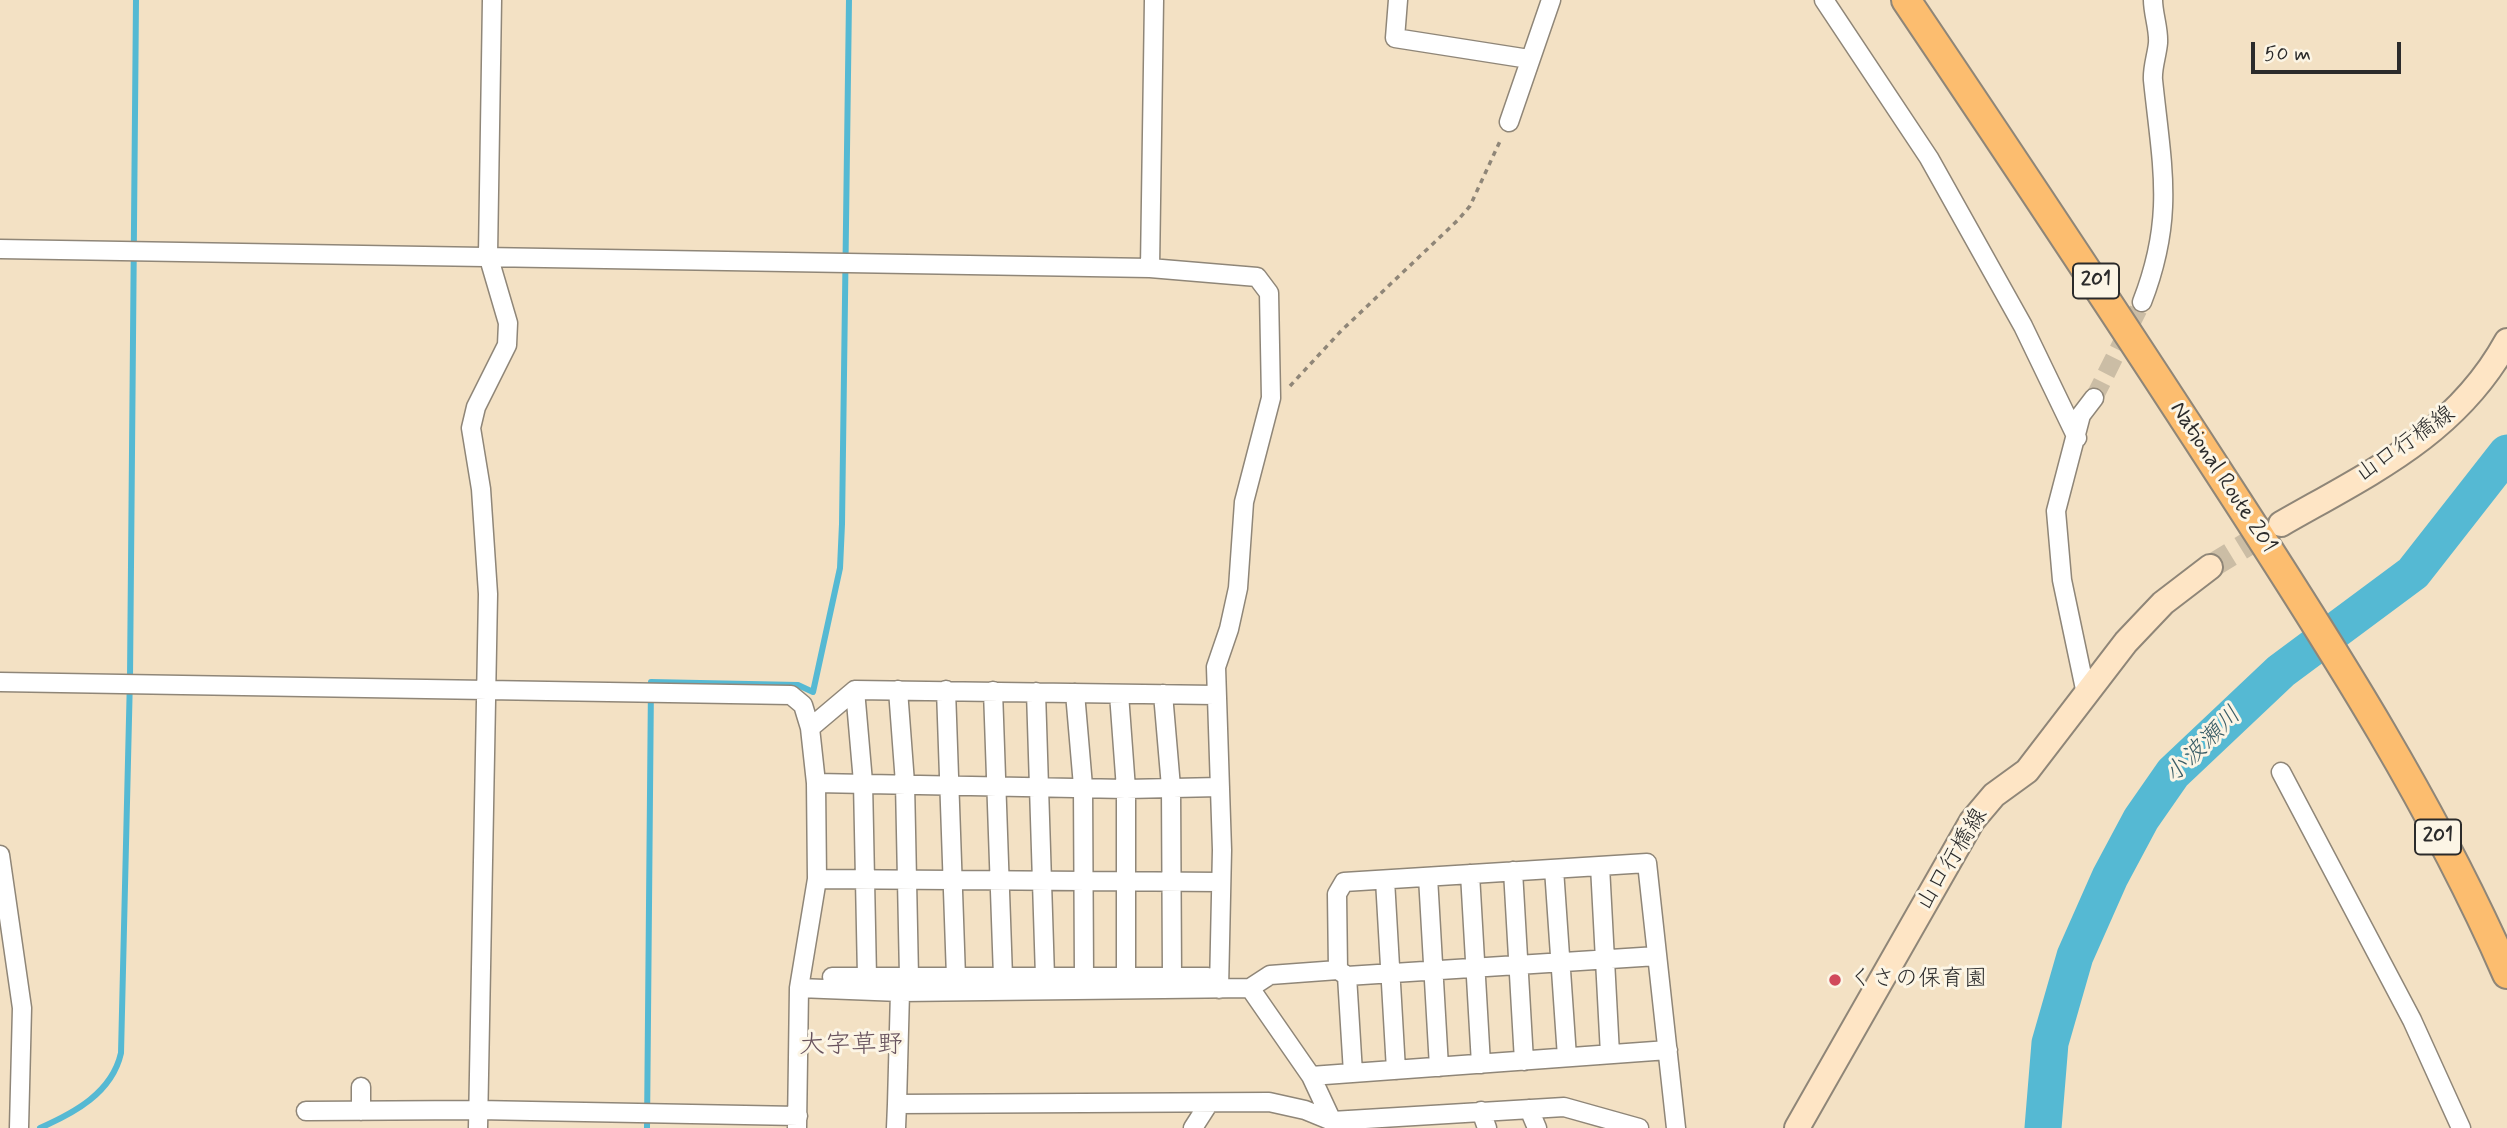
<!DOCTYPE html>
<html>
<head>
<meta charset="utf-8">
<style>
  body { margin:0 }
  #map { position:relative; width:2507px; height:1128px; overflow:hidden; background:#f3e1c4; font-family:Mynerve,sans-serif }
  canvas { display:block }
  .scale { position:absolute; left:2251px; top:42px; width:150px; height:32px; box-sizing:border-box; border:4px solid #2b2b2b; border-top:0; padding-left:9px; font-size:21px; line-height:24px; white-space:nowrap; color:#2b2b2b; -webkit-text-stroke:5px #fcf5e5; paint-order:stroke }
</style>
</head>
<body>
<div id="map">
<canvas width="2507" height="1128"></canvas>
<div class="scale">50 m</div>
</div>
<script>
const c = document.querySelector('canvas').getContext('2d');
c.lineJoin = 'round';
function trace(path, color, width, dash) {
  c.strokeStyle = color;
  c.lineWidth = width;
  c.lineCap = dash ? 'butt' : 'round';
  c.setLineDash(dash || []);
  c.stroke(path);
}
function write(font, color, halo, rows, align = 'center') {
  c.font = font + ' Mynerve,"Klee One",sans-serif';
  c.lineWidth = 6;
  c.setLineDash([]);
  c.textBaseline = 'middle';
  c.strokeStyle = halo;
  c.fillStyle = color;
  for (const [text, x, y, turn = 0] of rows) {
    c.save();
    c.translate(x, y);
    c.rotate((+turn || 0) * Math.PI / 180);
    c.textAlign = isNaN(turn) ? turn : align;
    if (halo) c.strokeText(text, 0, 0);
    c.fillText(text, 0, 0);
    c.restore();
  }
}
trace(new Path2D(`
  M40,1128C74,1113 112,1093 121,1053L130,677L136,0
  M647,1128L651,682L798,685L813,692L840,568L842,524L849,0`), '#55b9d3', 6);
trace(new Path2D(`
  M2043,1128L2050,1043L2075,956L2110,877L2141,819L2173,773L2281,671L2413,573L2507,453`), '#55b9d3', 37);
trace(new Path2D(`
  M2094,398L2142,302`), '#cbbda5', 18, [18, 9]);
trace(new Path2D(`
  M2210,567L2277,526`), '#cbbda5', 24, [24, 12]);
const minor = new Path2D(`
  M1398,0L1395,38L1529,59
  M1824,0L1929,158L2023,326L2077,438
  M1509,122L1551,0
  M0,249L1150,268L1257,277L1269,293L1271,398L1244,502L1238,588L1229,629L1216,667L1222,850L1219,989
  M1150,268L1154,0
  M2142,302C2175,217 2162,167 2153,80C2152,68 2157,55 2158,43C2159,29 2153,14 2153,0
  M0,682L791,695L803,705L810,728L816,783L817,879L799,988L797,1128
  M855,690L863,782L867,977
  M898,690L905,783L909,977
  M946,690L956,977
  M993,691L1003,977
  M1036,692L1045,977
  M1075,693L1083,786L1084,977
  M1119,694L1126,789V977
  M1163,694L1171,787L1172,977
  M2086,694L2062,580L2056,511L2081,415L2094,398
  M810,728L855,690L1215,695
  M2281,772L2412,1020L2461,1128
  M816,783L1126,789L1220,787
  M0,855L22,1008L19,1128
  M1600,866L1610,1054
  M1554,869L1567,1057
  M1513,871L1524,1061
  M1470,874L1481,1064
  M1428,877L1439,1067
  M817,879L1221,882
  M1385,880L1396,1070
  M1338,970L1347,976L1657,956
  M1347,976L1353,1073
  M832,977H1208
  M799,988L900,992L1250,988L1311,1076L1332,1121
  M1250,988L1270,975L1338,970L1337,894L1344,882L1647,863L1676,1128
  M900,992L897,1104L1269,1102L1305,1110L1332,1121L1564,1107L1639,1128
  M1311,1076L1668,1050
  M361,1087V1111
  M1529,1109L1537,1128
  M306,1111L478,1110L798,1116
  M1481,1111L1487,1128
  M478,1128L488,594L481,489L471,428L476,407L507,345L508,323L488,255L492,0
  M896,1128L897,1104
  M1193,1128L1209,1103`);
const secondary = new Path2D(`
  M2281,524C2370,473 2456,434 2507,341
  M1797,1128L1972,821L1994,795L2027,771L2126,642L2163,603L2210,567`);
const trunk = new Path2D(`
  M1906,0C2018,166 2128,332 2236,499C2335,652 2434,807 2507,974`);
trace(minor, '#8f8678', 21);
trace(secondary, '#8f8678', 28);
trace(trunk, '#8f8678', 32);
trace(new Path2D(`
  M1290,386L1341,331L1458,220L1470,206L1501,139`), '#8f8678', 3.5, [5, 5]);
trace(minor, '#fff', 18);
trace(secondary, '#fee5c5', 24);
trace(trunk, '#fcbd6f', 28);
for (const [x, y, r, color] of [
  [1835,980,7,"#d1495b"]
]) {
  const dot = new Path2D();
  dot.arc(x, y, r, 0, 2 * Math.PI);
  c.fillStyle = color;
  c.fill(dot);
  trace(dot, '#fcf5e5', 2.5);
}
for (const [x, y, w] of [
  [2096,281,46],
  [2438,837,46]
]) {
  const box = new Path2D();
  box.roundRect(x - w / 2, y - 17.5, w, 35, 5);
  c.fillStyle = '#fcf5e5';
  c.fill(box);
  trace(box, '#2b2b2b', 2);
}
write('bold 21px', '#2b2b2b', null, [
  ["201",2096,281],
  ["201",2438,837]
]);
write('23px', '#2b2b2b', '#fcf5e5', [
  ["山口行橋線",2406,445,-35],
  ["National Route 201",2222,478,57],
  ["山口行橋線",1953,860,-59]
]);
write('23px', '#2b2b2b', '#fcf5e5', [
  ["くさの保育園",1849,980]
], 'left');
write('italic 24px', '#3a5d66', '#fcf5e5', [
  ["小波瀬川",2204,746,-45]
]);
write('26px', '#68535e', '#fcf5e5', [
  ["大字草野",851,1047]
]);
</script>
</body>
</html>
